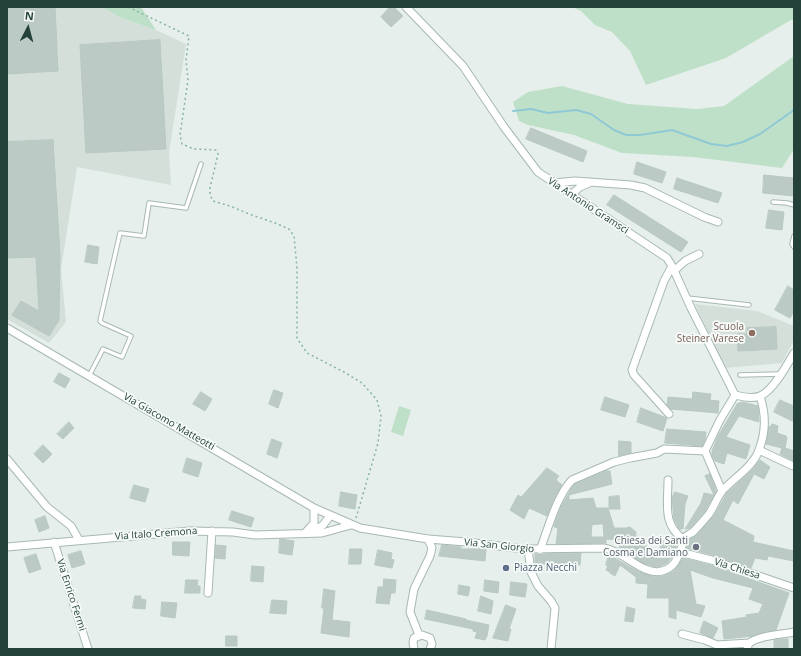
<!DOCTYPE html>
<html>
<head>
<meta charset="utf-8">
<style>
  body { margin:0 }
  #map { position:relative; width:801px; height:656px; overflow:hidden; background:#e6efeb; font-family:"Open Sans",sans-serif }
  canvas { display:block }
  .frame { position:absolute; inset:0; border:8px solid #24423a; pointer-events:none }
  .north { position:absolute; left:8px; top:8px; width:40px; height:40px; -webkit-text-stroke:3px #f7fbf9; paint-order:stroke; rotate:6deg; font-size:11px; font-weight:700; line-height:16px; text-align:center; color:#24423a }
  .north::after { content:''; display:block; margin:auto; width:14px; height:18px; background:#24423a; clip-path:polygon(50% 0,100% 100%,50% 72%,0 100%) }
</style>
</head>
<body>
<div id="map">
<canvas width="801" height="656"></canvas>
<div class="frame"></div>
<div class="north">N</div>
</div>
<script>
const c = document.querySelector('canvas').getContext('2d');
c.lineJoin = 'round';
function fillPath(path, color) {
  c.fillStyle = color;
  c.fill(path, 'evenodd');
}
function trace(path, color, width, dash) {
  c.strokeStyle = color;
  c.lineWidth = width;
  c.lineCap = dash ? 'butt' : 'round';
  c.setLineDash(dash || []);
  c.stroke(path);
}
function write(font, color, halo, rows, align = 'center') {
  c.font = font + ' "Open Sans",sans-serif';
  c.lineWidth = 3.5;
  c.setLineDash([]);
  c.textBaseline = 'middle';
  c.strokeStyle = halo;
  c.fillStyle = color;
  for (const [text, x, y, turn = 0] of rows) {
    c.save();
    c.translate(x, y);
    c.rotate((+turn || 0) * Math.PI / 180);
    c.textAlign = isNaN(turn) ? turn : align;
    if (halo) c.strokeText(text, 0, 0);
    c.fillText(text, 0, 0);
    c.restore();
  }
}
fillPath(new Path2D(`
  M7,7H102L119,17L156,30L186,44L169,153L171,185L77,167L61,269L66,322L49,343L7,319Z
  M695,304L757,311L794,326V340L782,363L725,368Z`), '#d4dfda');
fillPath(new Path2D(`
  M102,7H141L156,30L119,17Z
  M572,7H794V20H791L726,58L646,85L630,51L612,32L595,25L581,11Z
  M794,56V149L782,168L693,157L622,153L574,135L528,125L519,121L513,102L528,92L562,86L628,104L697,109L724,106Z
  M399,406L411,410L403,436L391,432Z`), '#bfe0c8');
trace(new Path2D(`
  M513,111L531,109L548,113L576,110L591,114L614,130L626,135H640L672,130L711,144L727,146L743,142L760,134L794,110`), '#8ec9d4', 2);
const building = new Path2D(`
  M7,7H55L58,71L7,74Z
  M390,7H394L403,16L391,27L381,17Z
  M160,40L166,149L86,153L80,45Z
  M531,128L587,151L583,162L526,139Z
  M53,140L60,255L59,320L49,336L12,315L21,301L39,311L36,257L7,258V142Z
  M637,162L666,172L662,183L634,174Z
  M764,175L794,178V196L763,193Z
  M677,178L722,193L718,203L674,189Z
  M614,195L688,242L681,252L607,205Z
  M769,210L784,212L782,230L766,228Z
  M88,245L99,247L97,264L85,262Z
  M788,286L794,290V311L790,318L775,310Z
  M776,327L777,349L738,351L737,334H747V328Z
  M59,373L70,379L65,388L54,382Z
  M274,390L283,393L278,408L269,404Z
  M201,392L212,399L205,411L193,404Z
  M693,392L711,394L710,400L719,401L718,413L671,409L667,405L668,397L692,399Z
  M605,397L629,405L625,417L601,410Z
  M780,400L794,406V417L792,421L774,412Z
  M743,402L758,406L759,422L739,416L726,437L750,445L746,459L727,453L724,464L715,461L712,455V451L718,436L737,404Z
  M641,408L667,418L663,431L637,422Z
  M69,422L74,428L63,439L57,434Z
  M772,424L778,426L777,433L786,436L787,438L785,448L794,451V461L780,454L782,448L766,444L769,426L771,427Z
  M667,429L706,432L705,440L702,446L665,443Z
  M272,439L282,443L277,458L267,454Z
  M619,441L631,442V453L619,456Z
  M43,445L52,454L43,463L34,454Z
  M187,458L202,463L198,477L183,472Z
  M760,460L770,467L764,479L754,474L738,504L733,500L723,520L754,536L753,542L794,551V561L768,556L767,560L755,558L751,568L716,556L686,548L689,540L697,535L713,517L727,493L752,470Z
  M547,468L559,476L556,480L562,485L553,501L547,516L529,508L524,519L510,510L518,495L521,497Z
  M606,471H610L612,484L569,495V500L593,498L596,508H608L614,528H626L630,527L636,532L635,546L641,541L642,545L647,546L646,556L657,557L662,541L667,542L669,536L673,537L678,541L673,556L667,563L661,566L655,567L643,563L619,548L622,540L606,539V543L556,544L558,528L554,527L556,520L562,505L571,489L575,484ZM603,524L604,537H591L592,525Z
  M710,474L716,491L705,511L690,528L685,529L701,503L704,493L714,495L705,476Z
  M134,485L149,489L145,502L130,498Z
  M341,492L357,495L355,509L339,506Z
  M675,492L688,496L685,504L683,529H679L674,519L672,498Z
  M619,496L620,509H609V497Z
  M232,511L254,518L251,527L229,520Z
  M45,516L49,528L39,532L35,520Z
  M280,539L294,541L292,555L279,553Z
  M173,542H190L189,556L173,555Z
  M216,545L226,546L225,559L215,558Z
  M442,545L461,547V549H486L485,561L439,556Z
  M350,549H362L361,564H349Z
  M378,550L392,553L391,559L394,560L392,568L375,565Z
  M81,551L85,564L72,568L68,555Z
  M581,553L580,565L559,564H535V554L540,555L543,554Z
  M36,554L41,569L29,573L24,558Z
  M609,555L639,572L655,577L663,576L673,572L679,565L683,558L714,566L789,593L776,630L753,636L724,639L722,621L747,617L746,615L759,613L763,604L749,599L753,588L713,578L690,570L696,604L705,606L701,617L676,610V619L669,617V598H647L648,584L636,583V577L620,565L615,576L610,573V572L606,570L608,566L606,565Z
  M252,566L264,567L263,582L251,581Z
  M384,579L396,580L395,593H391L389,604L376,603L378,587H383Z
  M186,580H198L197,586H200V593H185Z
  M485,580L499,582L498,593L484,591Z
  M511,582L527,584L525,597L510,595Z
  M459,585L470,587L468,596L458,594Z
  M324,589L335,591L332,620L350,622L349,637L321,633L324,608H322Z
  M135,596H141V599L146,600L145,609L133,608Z
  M481,596L493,601L491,614L478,611Z
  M272,600L287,601L286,614L270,613Z
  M162,602L177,603L175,618L161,616Z
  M506,605L516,609L509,629H511L508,641L493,638Z
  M627,607L635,609L633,622L625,621Z
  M427,610L466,619V620L489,625L487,636L485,640L475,638L477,632L473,631V629L425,619Z
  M704,621L718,628L713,638L700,633Z
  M226,636H237V646H226Z
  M781,639H788V649H774V640Z`);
fillPath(building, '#bbcac4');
trace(building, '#b8c9c2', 1);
const service = new Path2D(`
  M773,202L787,203L794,205
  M794,236L792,244L794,247
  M687,298L749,305
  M740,375L780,374
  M89,376L103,349L122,357L131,336L102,323L100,321L120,233L144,236L149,203L186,208L201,164`);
const minor = new Path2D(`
  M406,7L463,66L504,127L538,172L667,258L672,266L691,308L735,395C743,397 753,399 760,396C773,391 787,365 794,353
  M554,183L575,181L631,185L645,188L655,193L704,217L718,222
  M571,195L580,187L589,183
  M674,271L685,261L699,254
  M7,328L314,508L360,528L428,539L466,542L524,549L604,548C626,552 642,576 662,571C675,568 678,557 682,546C683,543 683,539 685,537C687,535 690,534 693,532C698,527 704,520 709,514C714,507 717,497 723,490C735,477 753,467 759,450C766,431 766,415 760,396
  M669,414L634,375L632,370L664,281L672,266
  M759,450L793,466
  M7,459L47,507L71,526L79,540
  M668,480C668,504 662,524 684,540
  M722,491L705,451L720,420L735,395
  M305,533L314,523V508
  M311,533L323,525L330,516
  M54,542L88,649
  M7,547L190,531L233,532L255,535L322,533L351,525
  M528,549L531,572L538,586L551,601L555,608L551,649
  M540,550C548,529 557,495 572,480L614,462L630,458L657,453L664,449L705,451
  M680,552L715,561L794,588
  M208,593L212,531
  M682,634L705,640L717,645L749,643
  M419,635L410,612L414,589L430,556L432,548L428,539
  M414,649L413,642L414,638L422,635L430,638L432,644L430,649
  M747,649L749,643C762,635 779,635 794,632`);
trace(service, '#a8b8b2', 5.5);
trace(minor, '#a8b8b2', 9);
trace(new Path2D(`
  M128,7L189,36L186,60L188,80L180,135L182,144L194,149L216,150L218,154L210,188V195L213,201L230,206L249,214L275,223L289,229L294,236L297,268V338L307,353L344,372L362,383L377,400L381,416L378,443L356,518`), '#86b3a5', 1.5, [2, 3]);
trace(service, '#fff', 3.5);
trace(minor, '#fff', 7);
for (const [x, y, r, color] of [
  [752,333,4,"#8d6e63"],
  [696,547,4,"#6b7280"],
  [506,568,4,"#5c6f8a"]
]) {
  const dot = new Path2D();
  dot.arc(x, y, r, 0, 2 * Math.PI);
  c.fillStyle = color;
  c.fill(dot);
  trace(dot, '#f7fbf9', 1.5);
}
write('10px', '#24423a', '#f7fbf9', [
  ["Via Antonio Gramsci",588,206,33],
  ["Via Giacomo Matteotti",169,422,30],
  ["Via Italo Cremona",156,534,-4],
  ["Via San Giorgio",499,546,6],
  ["Via Chiesa",737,569,18],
  ["Via Enrico Fermi",71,595,72]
]);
write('10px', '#785e54', '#f7fbf9', [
  ["Scuola",744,327],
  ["Steiner Varese",744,339]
], 'right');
write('10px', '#5b616d', '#f7fbf9', [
  ["Chiesa dei Santi",688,541],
  ["Cosma e Damiano",688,553]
], 'right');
write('10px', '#4e5e75', '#f7fbf9', [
  ["Piazza Necchi",514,568]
], 'left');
</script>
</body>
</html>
